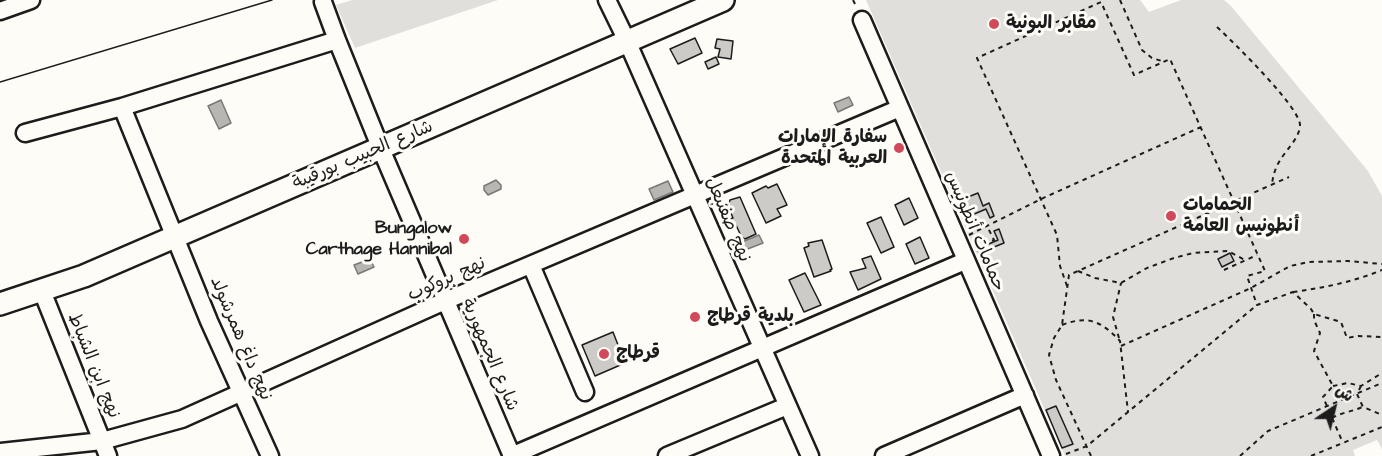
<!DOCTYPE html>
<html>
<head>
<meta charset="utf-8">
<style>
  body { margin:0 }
  #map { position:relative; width:1382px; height:456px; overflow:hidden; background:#fdfcf7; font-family:"Architects Daughter","Playpen Sans Arabic",sans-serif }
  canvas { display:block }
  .north { position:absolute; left:1304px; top:378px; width:60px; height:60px; -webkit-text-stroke:4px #fdfcf7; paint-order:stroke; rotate:35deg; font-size:16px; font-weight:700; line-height:24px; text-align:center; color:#1c1c1c }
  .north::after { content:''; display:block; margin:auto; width:21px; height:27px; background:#1c1c1c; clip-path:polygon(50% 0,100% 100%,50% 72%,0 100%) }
</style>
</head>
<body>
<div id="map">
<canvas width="1382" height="456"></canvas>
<div class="north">ش</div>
</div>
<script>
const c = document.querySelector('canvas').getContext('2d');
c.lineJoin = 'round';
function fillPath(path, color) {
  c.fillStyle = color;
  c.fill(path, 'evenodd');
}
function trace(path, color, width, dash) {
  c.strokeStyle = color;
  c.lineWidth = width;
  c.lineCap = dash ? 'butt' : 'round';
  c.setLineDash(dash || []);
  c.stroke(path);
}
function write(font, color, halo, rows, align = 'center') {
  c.font = font + ' "Architects Daughter","Playpen Sans Arabic",sans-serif';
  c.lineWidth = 6;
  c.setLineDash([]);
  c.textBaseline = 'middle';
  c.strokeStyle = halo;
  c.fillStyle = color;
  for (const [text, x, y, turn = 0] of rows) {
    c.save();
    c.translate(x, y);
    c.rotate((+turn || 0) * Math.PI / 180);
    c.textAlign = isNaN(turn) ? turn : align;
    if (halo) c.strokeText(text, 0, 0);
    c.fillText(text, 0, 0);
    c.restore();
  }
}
fillPath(new Path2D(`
  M352,0H498L355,48L336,5Z
  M866,0H1140L1149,12L1181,0H1224L1231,6L1368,171L1382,196V449L1377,440L1353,450L1355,456H1065Z`), '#e0dfdb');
const water = new Path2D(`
  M849,97L853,105L838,112L834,103Z
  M221,100L231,123L219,129L208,106Z
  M496,180L501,185V189L488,195L484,190V186Z
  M668,181L673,192L654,200L649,189Z
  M759,235L763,243L745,250L742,242Z
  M370,259L374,267L358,274L354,265Z`);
fillPath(water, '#b7b6b2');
trace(water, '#797876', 1.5);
const building = new Path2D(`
  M695,38L702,53L678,64L670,49Z
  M717,39L733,41L731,59L718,57L720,49L715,48Z
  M716,57L719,64L708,69L705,62Z
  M777,184L787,205L777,209L781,216L766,223L752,193L766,186L768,188Z
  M978,193L983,206L989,203L994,216L990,218L986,209L965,218L958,201Z
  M740,197L756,234L745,239L741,236L736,225L733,226L730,219L733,218L728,206L730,200Z
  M909,198L918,218L904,225L895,205Z
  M881,217L894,247L881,253L867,223Z
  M999,229L1004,243L979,253L977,249L998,240L994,231Z
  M920,237L929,258L915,264L906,244Z
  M822,240L832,269L830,270L831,271L814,277L804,248L809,246L808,243Z
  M1230,253L1234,261L1222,267L1218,259Z
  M871,256L881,279L858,290L850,272L866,268L862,259Z
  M805,273L821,305L804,312L789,280Z
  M613,332L625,363L595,376L582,345Z
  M1056,406L1073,444L1062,448L1046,410Z`);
fillPath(building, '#cccbc8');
trace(building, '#1c1c1c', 1.5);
const minor = new Path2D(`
  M607,0L627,41L810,456
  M323,2L337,40L381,149L512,456
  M0,11L31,0
  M862,20L1051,456
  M122,107L209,321L270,456
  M25,133L122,107L337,40
  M531,265L585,392
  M42,291L108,456
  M0,452L102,441L182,419L445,301L900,108
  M511,456L965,261
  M667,456L787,406
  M884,456L1025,395`);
const major = new Path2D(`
  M0,304L84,276L723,0`);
trace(minor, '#1c1c1c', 21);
trace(major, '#1c1c1c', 26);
trace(new Path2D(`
  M853,0L856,6
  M1120,0L1142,50L1152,58L1165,62
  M1217,27C1232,41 1302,109 1300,126C1299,139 1285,151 1279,162C1275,169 1273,176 1272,184
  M969,235L1041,199L1201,127
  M984,245L994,240L987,226
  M1224,270L1257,255
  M1078,271L1095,278L1121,283L1147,268L1174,258L1193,253L1228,251L1245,260
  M1067,286L1060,266L1057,235L977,58L1101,2L1134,75L1170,59L1265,271L1247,276L1257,305L1293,292L1311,309L1314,314L1341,322L1347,338L1358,336L1382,337
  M1293,292C1323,288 1353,282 1382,270
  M1314,314V320L1320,333L1314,351L1333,386L1323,397L1343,443
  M1062,325C1088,315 1101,321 1120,341L1128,412
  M1119,338L1113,317L1121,283
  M1121,346L1251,288L1290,266L1309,262L1348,261L1382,264
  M1333,386L1348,383L1361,386L1382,373
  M1361,386L1357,394L1363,407L1382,415
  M1332,418C1342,412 1352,412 1362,407
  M1066,454L1087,446L1257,305
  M1091,456L1056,380L1049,355L1054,338L1062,325L1069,275L1289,177
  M1240,456L1268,431L1382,383
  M1311,456L1382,427`), '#1c1c1c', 2, [4.5, 4.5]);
trace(minor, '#fdfcf7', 16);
trace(major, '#fdfcf7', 21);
trace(new Path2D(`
  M0,82L272,0`), '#1c1c1c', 1.5);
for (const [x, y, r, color] of [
  [994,24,6,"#d1495b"],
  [899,148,6,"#d1495b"],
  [1171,216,6,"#d1495b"],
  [464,239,6,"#d1495b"],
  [695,317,6,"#d1495b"],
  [604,354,6,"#d1495b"]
]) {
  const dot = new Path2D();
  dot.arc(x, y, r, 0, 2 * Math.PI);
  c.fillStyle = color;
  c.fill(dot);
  trace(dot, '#fdfcf7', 2);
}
write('bold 18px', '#1c1c1c', '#fdfcf7', [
  ["مقابر البونية",1006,24],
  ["سفارة الإمارات",887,138,"right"],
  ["العربية المتحدة",887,159,"right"],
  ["الحمامات",1183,206],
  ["أنطونيس العامة",1183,227],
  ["Bungalow",452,229,"right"],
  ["Carthage Hannibal",452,250,"right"],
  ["بلدية قرطاج",707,317],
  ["قرطاج",616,354]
], 'left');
write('18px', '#1c1c1c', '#fdfcf7', [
  ["شارع الحبيب بورقيبة",363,156,-23],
  ["نهج صفنبعل",727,220,67],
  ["حمامات أنطونيس",974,231,67],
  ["نهج بروكوب",447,280,-24],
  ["نهج داغ همرشولد",240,339,67],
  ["شارع الجمهورية",489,355,67],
  ["نهج ابن الشباط",93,366,68]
]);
</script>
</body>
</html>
